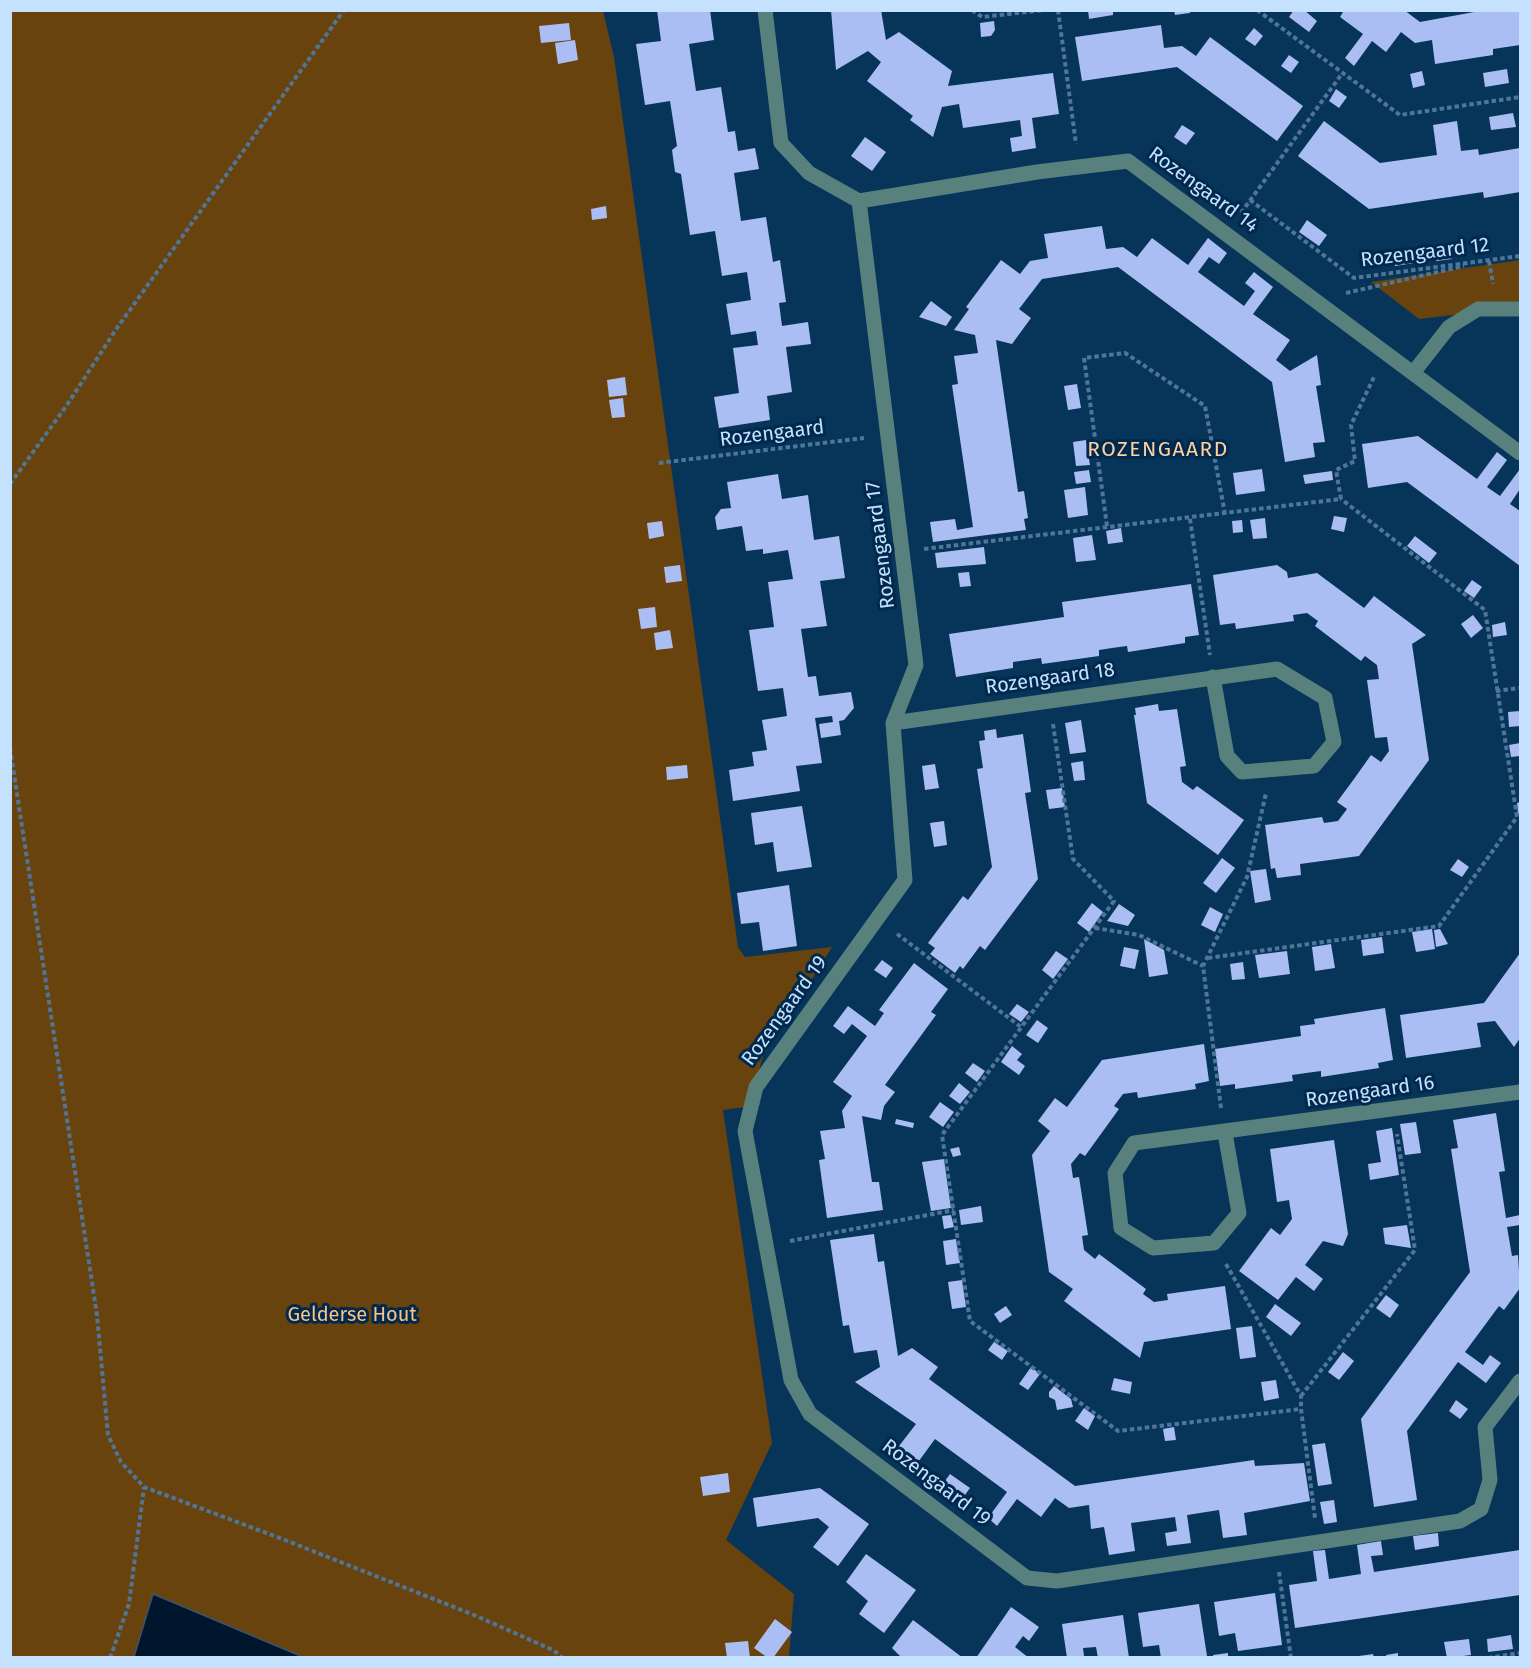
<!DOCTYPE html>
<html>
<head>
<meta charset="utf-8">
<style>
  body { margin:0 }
  #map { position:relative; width:1531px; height:1668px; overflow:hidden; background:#073459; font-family:"Fira Sans",sans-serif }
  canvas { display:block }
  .frame { position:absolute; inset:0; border:12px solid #c4e1fe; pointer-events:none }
</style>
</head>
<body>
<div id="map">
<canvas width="1531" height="1668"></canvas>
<div class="frame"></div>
</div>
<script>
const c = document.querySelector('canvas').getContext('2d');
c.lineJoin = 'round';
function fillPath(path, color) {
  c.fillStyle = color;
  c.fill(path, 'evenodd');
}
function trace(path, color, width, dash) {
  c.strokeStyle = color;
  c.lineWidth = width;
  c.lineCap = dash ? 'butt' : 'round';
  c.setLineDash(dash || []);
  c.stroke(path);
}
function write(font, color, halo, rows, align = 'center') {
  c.font = font + ' "Fira Sans",sans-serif';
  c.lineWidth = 6;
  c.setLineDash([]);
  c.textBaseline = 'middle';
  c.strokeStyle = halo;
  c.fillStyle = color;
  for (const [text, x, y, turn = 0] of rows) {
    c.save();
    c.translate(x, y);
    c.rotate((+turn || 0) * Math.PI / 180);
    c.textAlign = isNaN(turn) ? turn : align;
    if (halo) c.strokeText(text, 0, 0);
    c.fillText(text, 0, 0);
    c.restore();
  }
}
fillPath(new Path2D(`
  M10,11H603L614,57L738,947L745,957L832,947L762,1058L757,1081L760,1105L723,1110L772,1443L726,1540L794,1594L789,1657H11Z
  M1520,260V307L1419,319L1371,282Z`), '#69430d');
const water = new Path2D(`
  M153,1594L303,1657H134Z`);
fillPath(water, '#00162d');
trace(water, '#3b536c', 1.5);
fillPath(new Path2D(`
  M657,10H710L714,40L689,44L696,91L721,87L728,132L735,131L738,151L755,148L759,169L734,173L741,221L766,217L773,262L780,260L786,302L779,303L782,326L808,322L811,344L786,347L792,392L767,396L770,420L719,428L714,397L739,393L733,348L758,345L756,331L731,335L726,304L751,300L747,272L722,276L715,231L690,235L681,174L675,172L672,150L677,146L670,101L645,105L636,44L661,41Z
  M831,10H881L886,40L899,32L952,71L948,86L1053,73L1059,114L1032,118L1036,148L1012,152L1010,138L1022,136L1020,120L963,128L959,104L942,107L933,137L910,120L913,116L867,81L881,62L868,51L836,70Z
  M1088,10H1113V15L1089,19Z
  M1174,10H1190V13L1175,15Z
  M1294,10H1304L1317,21L1309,32L1289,17Z
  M1341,10H1404L1420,22L1485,10H1520V45L1493,49V55L1435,64L1432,40L1415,43L1401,32L1386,52L1372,41L1354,66L1345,58L1363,34L1340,17L1343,12Z
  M994,21L995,30L991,36L981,37L980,23Z
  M569,23L571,40L541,43L539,26Z
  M1161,25L1164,48L1182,46L1196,56L1210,37L1303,106L1277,141L1177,67L1082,81L1075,37Z
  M1254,28L1263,36L1255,46L1245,39Z
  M575,40L578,60L558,64L555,43Z
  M1289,55L1299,62L1291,73L1281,66Z
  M1507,69L1509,83L1485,87L1483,73Z
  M1422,71L1425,85L1413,88L1410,74Z
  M1336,89L1347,97L1339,108L1329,101Z
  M1513,113L1516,127L1491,130L1489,117Z
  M1324,121L1380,163L1437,155L1433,125L1457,121L1461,151L1478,149L1479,155L1520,148V192L1484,198L1483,192L1369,209L1298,156Z
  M1182,125L1195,133L1186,145L1174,137Z
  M865,137L886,152L872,171L851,156Z
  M606,206L607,218L592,220L591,209Z
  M1307,220L1327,235L1319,246L1299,232Z
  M1102,226L1106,249L1123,247L1137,257L1152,238L1188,265L1208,238L1227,253L1219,264L1209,257L1198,272L1244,306L1255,291L1245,283L1254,272L1273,287L1253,314L1290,340L1276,360L1290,371L1317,355L1321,385L1316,386L1325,442L1313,443L1315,457L1285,462L1272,382L1118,267L1042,279L1019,309L1031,318L1012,344L996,340L1018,492L1024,491L1028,518L1024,519L1026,530L933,542L930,522L955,519L957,530L973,527L952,385L958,384L954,356L978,353L975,335L954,330L969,309L966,307L1001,260L1020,274L1030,261L1048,258L1044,234Z
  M1449,244L1452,259L1436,261L1434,246Z
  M1418,248L1420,262L1395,266L1394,252Z
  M931,301L952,317L946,326L919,317Z
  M625,377L627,395L609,397L607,380Z
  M1077,384L1081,408L1068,410L1064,386Z
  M623,398L625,417L612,418L609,400Z
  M1418,436L1477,479L1497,452L1507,460L1487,487L1500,496L1520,469V489L1510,504L1520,511V566L1407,482L1368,488L1362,444Z
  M1086,440L1090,465L1076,466L1073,442Z
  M1262,469L1265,491L1236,495L1233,473Z
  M1089,470L1091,482L1076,484L1074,472Z
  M1332,471L1333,480L1305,484L1303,475Z
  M778,474L782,499L808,495L814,540L839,536L845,578L820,581L827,626L801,629L808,677L816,676L819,696L851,692L854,708L844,720L839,721L841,735L821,738L819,724L833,722L832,716L815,718L822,763L796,766L800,791L733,801L729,770L754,766L752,752L767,750L762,720L787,716L783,688L758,691L749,630L774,627L768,582L793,579L788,550L763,554V549L746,551L742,526L717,530L715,517L721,509L731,508L727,482Z
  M1085,487L1088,515L1068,518L1064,490Z
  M1334,516L1347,518L1344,532L1331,529Z
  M1265,518L1267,538L1253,539L1250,520Z
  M1242,520L1243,532L1233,533L1232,521Z
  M662,521L664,536L649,539L647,523Z
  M1121,528L1123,542L1108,544L1106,531Z
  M1092,535L1096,560L1076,562L1073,538Z
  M1415,536L1437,553L1429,563L1407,546Z
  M984,547L986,564L937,568L935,553Z
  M680,565L682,581L666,583L664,567Z
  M1277,565L1287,572L1288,578L1317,573L1364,608L1374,596L1426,635L1412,644L1429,760L1359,856L1300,864L1301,875L1277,878L1275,868L1271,869L1265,825L1322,817L1324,823L1338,821L1347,809L1337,802L1354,779L1371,755L1381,762L1389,751L1387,737L1375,738L1367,680L1379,679L1377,665L1365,656L1361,661L1315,626L1318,621L1307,613L1293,615L1294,621L1236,629L1235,623L1220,625L1213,575Z
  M969,572L971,586L960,587L958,573Z
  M1472,580L1482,587L1474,598L1464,591Z
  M1191,584L1199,635L1185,637V643L1128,652L1127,646L1112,648L1099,650V656L1042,664L1041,658L1013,662V668L956,677L949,634L1064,617L1062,602Z
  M655,607L657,627L641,629L638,609Z
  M1473,615L1483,628L1471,638L1461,624Z
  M1505,622L1507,635L1493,637L1492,625Z
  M670,630L673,648L656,650L654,633Z
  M1158,704L1159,711L1177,709L1186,766L1180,767L1182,782L1193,790L1197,786L1244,820L1218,855L1147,803L1134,715H1136L1135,708Z
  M1520,711V726L1509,727L1508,712Z
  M1081,720L1086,752L1070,754L1065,723Z
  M996,729L997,738L1023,734L1031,792L1025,793L1038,879L985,950L980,946L963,969L960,966L955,973L930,954L935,948L928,943L963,896L968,900L992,867L977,769L983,768L979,741L985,740L984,731Z
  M1520,743V756L1511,757L1509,745Z
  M1083,761L1085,780L1074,781L1071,763Z
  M935,764L939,788L925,790L922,766Z
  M687,765L688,778L667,780L666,767Z
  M1062,788L1065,807L1049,809L1046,790Z
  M1520,802V813L1518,814L1517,803Z
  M802,806L812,867L777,872L773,842L755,845L751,813Z
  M944,821L947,845L934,847L930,823Z
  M1222,858L1235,868L1216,893L1203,883Z
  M1458,859L1469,867L1462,877L1450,870Z
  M1266,869L1271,900L1255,903L1250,871Z
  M789,885L797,946L763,951L759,922L741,924L737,893Z
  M1092,903L1103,912L1089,932L1077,923Z
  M1119,904L1135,915L1128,926L1107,921Z
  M1210,907L1223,914L1215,932L1201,925Z
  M1432,929L1435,949L1416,952L1412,932Z
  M1440,929L1448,944L1436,947L1434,930Z
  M1382,937L1384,953L1363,956L1361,940Z
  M1144,939L1164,950L1168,974L1149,977Z
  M1331,944L1335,968L1315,971L1312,947Z
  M1124,947L1139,950L1135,969L1120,966Z
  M1056,951L1068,959L1053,979L1042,970Z
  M1287,951L1290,974L1259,978L1255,955Z
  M1520,953V1038L1514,1047L1495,1021L1477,1023L1481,1047L1406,1058L1400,1015L1484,1003Z
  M882,960L893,968L886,978L874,970Z
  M1243,962L1245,979L1232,980L1230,964Z
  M914,963L948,989L931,1012L936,1015L885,1085L895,1092L884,1106L881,1120L862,1116L872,1182H879L883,1210L827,1218L819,1160L825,1159L820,1131L845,1128L842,1111L852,1096L833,1082L867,1036L852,1024L844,1034L833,1026L848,1006L875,1026L884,1013L879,1010Z
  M1017,1004L1029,1012L1021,1022L1009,1014Z
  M1385,1008L1393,1060L1378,1063L1379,1068L1321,1077V1071L1306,1073L1292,1075L1293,1081L1235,1089V1084L1220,1086L1215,1049L1301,1036L1300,1026L1315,1024L1314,1019Z
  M1037,1020L1048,1028L1038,1043L1026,1035Z
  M1204,1044L1209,1081L1195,1084L1196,1089L1138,1098L1137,1092L1123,1094L1114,1106L1119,1109L1085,1156L1080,1153L1071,1164L1073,1178L1079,1177L1088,1235L1082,1236L1084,1250L1095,1259L1099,1254L1146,1289L1143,1294L1154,1302L1168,1300L1167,1294L1225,1286L1231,1329L1144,1342L1140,1358L1064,1301L1073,1289L1049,1272L1032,1155L1050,1131L1038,1121L1055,1098L1067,1107L1102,1060Z
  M1012,1046L1022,1054L1017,1060L1025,1066L1019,1075L1001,1062Z
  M973,1063L985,1071L977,1082L965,1073Z
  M959,1083L970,1092L960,1104L949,1096Z
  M940,1102L954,1112L943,1127L929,1117Z
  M1496,1113L1505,1171L1499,1172L1506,1218L1520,1215V1225L1507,1227L1512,1256L1518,1255L1520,1288L1504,1310L1499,1306L1465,1352L1483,1365L1490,1355L1501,1363L1486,1383L1458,1362L1407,1431L1417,1500L1374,1507L1361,1419L1470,1272L1451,1149L1458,1148L1453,1120Z
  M896,1119L914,1123L913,1128L895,1124Z
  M1416,1122L1421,1153L1405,1155L1400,1124Z
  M1392,1128L1399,1175L1370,1180L1368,1164L1381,1162L1376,1131Z
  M1334,1140L1348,1234L1343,1246L1323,1241L1305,1265L1323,1279L1314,1291L1296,1277L1278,1300L1239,1271L1271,1228L1280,1235L1292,1219L1289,1200L1277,1202L1270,1149Z
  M959,1147L961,1155L953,1157L950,1149Z
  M944,1159L951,1208L931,1211L922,1162Z
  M981,1206L983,1222L961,1225L959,1210Z
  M951,1215L954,1227L944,1229L942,1216Z
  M1407,1225L1411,1248L1385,1244L1383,1228Z
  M874,1234L878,1262L884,1261L898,1356L912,1348L938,1367L929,1379L1075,1486L1254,1460L1255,1466L1304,1463L1310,1501L1244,1513L1247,1535L1223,1538L1219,1510L1187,1515L1191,1543L1167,1546L1165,1533L1177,1531L1175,1517L1131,1523L1135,1551L1109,1555L1104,1527L1091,1529L1089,1505L1069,1508L1055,1498L1041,1517L1017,1499L997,1526L988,1518L1007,1492L935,1439L916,1465L906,1458L896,1450L916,1424L855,1382L880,1367L877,1350L854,1353L849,1325L843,1326L830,1240Z
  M956,1239L960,1263L946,1265L943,1241Z
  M962,1280L966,1307L952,1309L948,1282Z
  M1386,1295L1399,1305L1390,1318L1376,1308Z
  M1275,1304L1301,1323L1291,1336L1266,1317Z
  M1006,1306L1012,1315L1000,1323L994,1314Z
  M1252,1326L1256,1357L1240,1359L1236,1328Z
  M994,1342L1008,1351L1002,1360L988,1350Z
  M1343,1352L1354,1361L1339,1380L1328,1372Z
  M1031,1367L1040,1374L1028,1390L1019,1384Z
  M1114,1378L1132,1382L1130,1394L1111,1390Z
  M1276,1380L1279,1398L1264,1401L1261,1382Z
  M1054,1386L1071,1399L1073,1407L1057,1410L1055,1400L1049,1397V1392Z
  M1456,1400L1468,1409L1460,1419L1449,1411Z
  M1084,1408L1095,1416L1088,1430L1075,1421Z
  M1174,1427L1176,1440L1165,1441L1163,1429Z
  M1325,1443L1332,1484L1318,1486L1312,1445Z
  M728,1473L730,1492L703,1496L700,1477Z
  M950,1474L970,1488L962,1499L942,1485Z
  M820,1488L869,1524L838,1566L813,1547L829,1527L818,1518L757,1527L753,1498Z
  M1334,1500L1337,1522L1324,1524L1320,1502Z
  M1438,1533L1439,1546L1415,1550L1413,1536Z
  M1381,1541L1383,1555L1371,1556L1374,1572L1520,1550V1595L1295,1628L1289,1585L1317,1581L1313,1551L1325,1550L1329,1579L1361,1574L1357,1545Z
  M866,1554L916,1590L884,1633L859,1614L868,1601L846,1582Z
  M1275,1593L1282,1645L1238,1651L1235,1633L1219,1636L1214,1602Z
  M1199,1604L1207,1656L1161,1658L1159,1645L1143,1647L1138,1613Z
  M1011,1607L1039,1627L1029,1641L1023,1636L1015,1647L1029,1658H976Z
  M1123,1615L1129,1658H1098L1096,1647L1083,1648L1084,1656L1067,1658L1062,1624Z
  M775,1619L792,1632L773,1658H768L754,1648Z
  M913,1620L963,1658H902L892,1648Z
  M1511,1635L1513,1649L1488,1652L1487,1639Z
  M1469,1639L1471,1655L1447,1658L1444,1642Z
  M748,1641L750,1658H727L725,1643Z
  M1228,1653V1658H1213V1655Z
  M1398,1653V1658H1387L1386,1655Z
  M1373,1654L1374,1658H1359V1656Z`), '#aabef4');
trace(new Path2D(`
  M972,10L982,17L1044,10
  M1058,10L1076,144
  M1257,10L1400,115L1520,97
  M1250,200L1354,278L1520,256
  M1241,213L1341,75
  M1489,261L1493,284
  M1346,293L1464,266
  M659,463L864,438
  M10,484L67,405L117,328L344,10
  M1190,519L1210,655
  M1107,526L1084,358L1125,353L1205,406L1225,514
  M924,549L1341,499L1336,470L1355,461L1351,425L1375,375
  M1496,691L1520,688
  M1053,724L1073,859L1114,901L942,1135L970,1321L1118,1431L1301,1409L1315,1518
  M10,748L97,1315L108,1435L121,1462L144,1487L285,1540L474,1615L553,1650L563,1658
  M1095,928L1139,935L1203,966
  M897,934L1021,1027
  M1208,958L1439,926L1517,817L1485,610L1341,499
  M1221,1108L1203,966L1247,877L1266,793
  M790,1241L954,1210
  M1226,1264L1301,1396V1409
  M1301,1396L1415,1250L1397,1134
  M1279,1572L1291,1658
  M110,1658L129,1604L144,1487
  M1488,1658L1520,1653`), '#4f7698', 4, [4.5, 3]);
trace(new Path2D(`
  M765,10L781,143L809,173L859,201
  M859,201L916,665L893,723L905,880L756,1087L745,1131L791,1380L810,1414L1027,1578L1057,1581L1460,1521L1481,1509L1490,1480L1485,1427L1520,1381
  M859,201L1037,172L1128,161L1520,453
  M1413,373L1449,327L1478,309H1520
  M893,723L1277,669L1325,698L1334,742L1314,766L1242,772L1227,756L1213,677
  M1225,1133L1239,1213L1214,1243L1153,1248L1121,1228L1115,1173L1134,1143L1520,1092`), '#58807c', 15);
write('20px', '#c4e1fe', '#00294d', [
  ["Rozengaard 14",1203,190,36],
  ["Rozengaard 12",1425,253,-7],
  ["Rozengaard",772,434,-7],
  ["Rozengaard 17",881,545,-97],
  ["Rozengaard 18",1050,679,-8],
  ["Rozengaard 19",785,1011,-54],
  ["Rozengaard 16",1370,1092,-8],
  ["Rozengaard 19",936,1483,37]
]);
write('20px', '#f8c387', '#00294d', [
  ["Gelderse Hout",352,1315]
]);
c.letterSpacing = '1.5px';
write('21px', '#fdd1a0', '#00294d', [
  ["ROZENGAARD",1158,450]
]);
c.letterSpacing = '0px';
</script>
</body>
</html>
